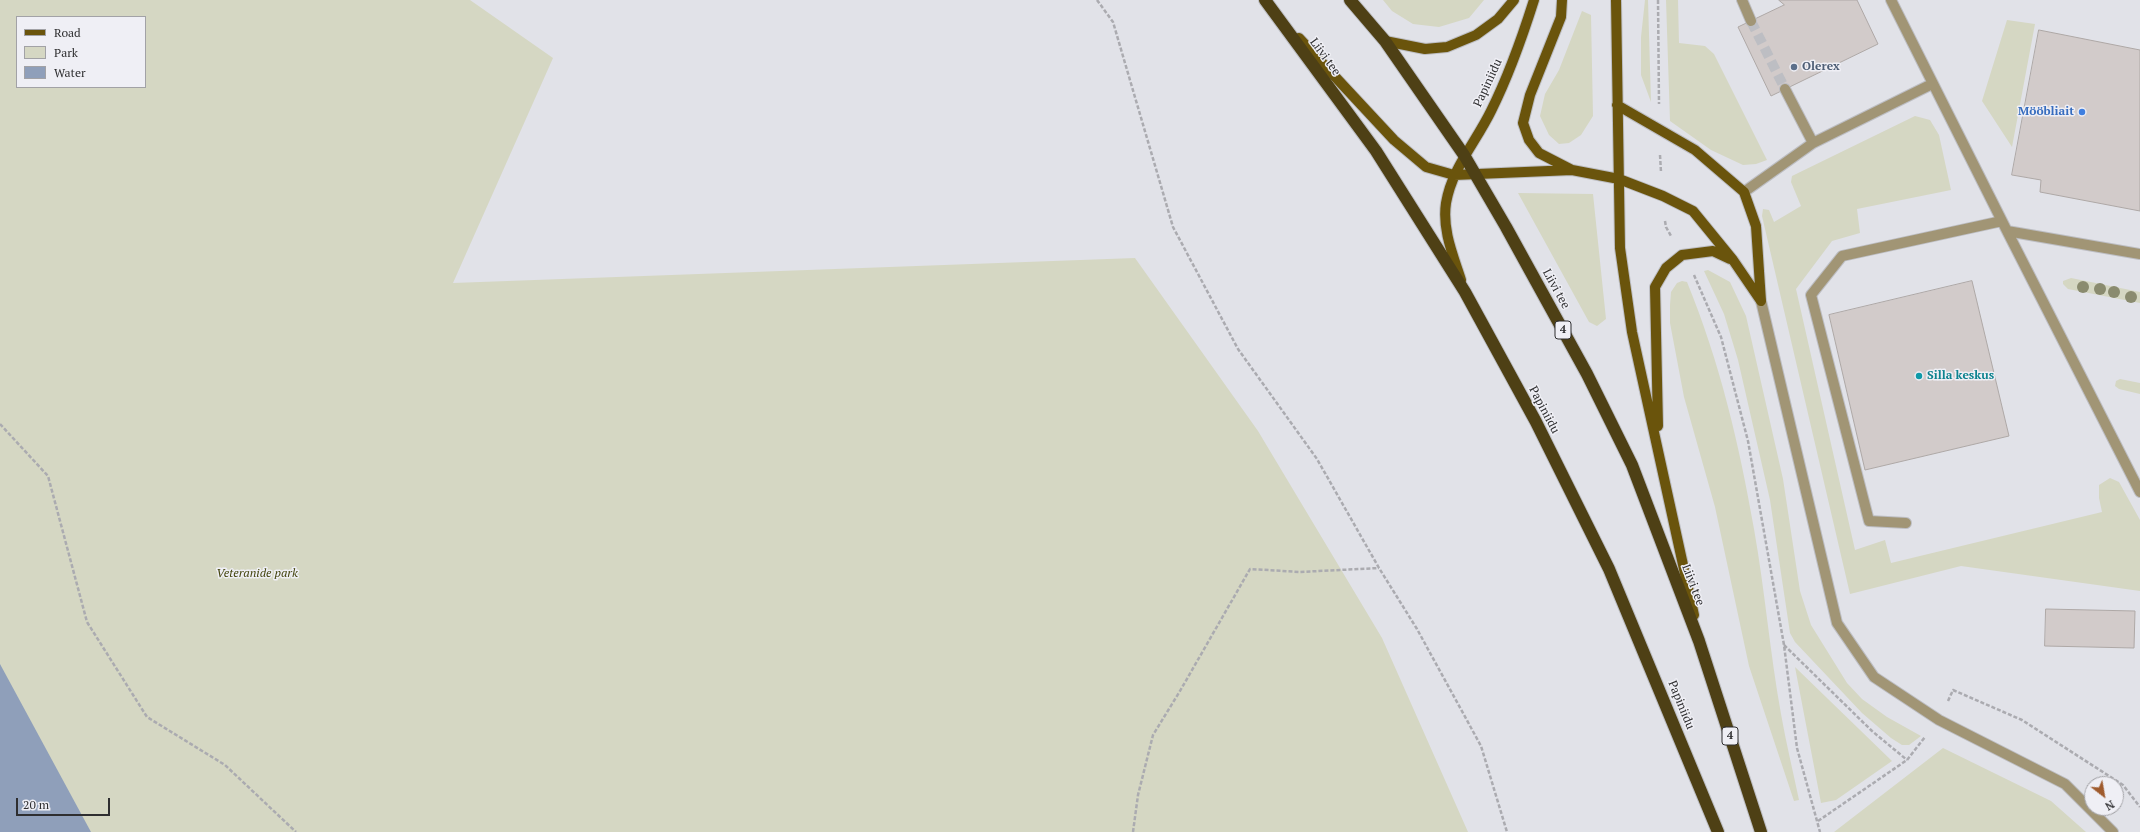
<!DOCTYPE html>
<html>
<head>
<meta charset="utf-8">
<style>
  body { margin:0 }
  #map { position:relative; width:2140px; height:832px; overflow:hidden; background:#e1e2e8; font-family:"PT Serif",serif }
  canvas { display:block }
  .legend { position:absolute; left:16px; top:16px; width:130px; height:72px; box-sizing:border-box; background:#efeff5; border:1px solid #a2a2a6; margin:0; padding:5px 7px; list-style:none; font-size:12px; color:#2e2e30 }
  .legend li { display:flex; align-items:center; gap:8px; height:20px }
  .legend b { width:20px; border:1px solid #a2a2a6 }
  .north { position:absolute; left:2084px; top:776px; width:40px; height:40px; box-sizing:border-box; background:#efeff5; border:1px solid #a2a2a6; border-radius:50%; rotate:149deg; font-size:11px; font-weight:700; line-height:16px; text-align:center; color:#2e2e30 }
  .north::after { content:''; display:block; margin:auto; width:14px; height:18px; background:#9f5b2d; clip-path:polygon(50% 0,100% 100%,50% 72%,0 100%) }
  .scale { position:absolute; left:16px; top:798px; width:94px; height:18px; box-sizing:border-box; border:2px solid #2e2e30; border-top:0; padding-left:5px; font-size:12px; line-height:14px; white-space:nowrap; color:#2e2e30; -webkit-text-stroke:3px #efeff5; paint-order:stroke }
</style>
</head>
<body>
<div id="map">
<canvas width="2140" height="832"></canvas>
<ul class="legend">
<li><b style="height:5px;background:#6a540c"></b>Road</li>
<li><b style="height:11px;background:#d5d7c3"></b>Park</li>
<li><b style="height:11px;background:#8f9fba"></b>Water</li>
</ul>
<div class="north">N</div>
<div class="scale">20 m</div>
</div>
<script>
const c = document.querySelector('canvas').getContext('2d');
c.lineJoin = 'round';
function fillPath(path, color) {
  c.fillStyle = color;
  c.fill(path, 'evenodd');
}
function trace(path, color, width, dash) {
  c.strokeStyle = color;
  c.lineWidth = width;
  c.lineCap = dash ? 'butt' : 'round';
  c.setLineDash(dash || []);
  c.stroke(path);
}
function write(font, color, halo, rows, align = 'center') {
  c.font = font + ' "PT Serif",serif';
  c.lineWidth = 3;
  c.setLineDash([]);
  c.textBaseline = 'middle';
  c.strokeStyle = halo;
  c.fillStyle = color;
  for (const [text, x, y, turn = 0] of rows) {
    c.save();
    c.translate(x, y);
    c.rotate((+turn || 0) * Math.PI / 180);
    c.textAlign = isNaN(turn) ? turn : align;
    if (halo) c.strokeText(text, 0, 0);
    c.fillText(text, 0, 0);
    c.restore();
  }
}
fillPath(new Path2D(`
  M0,0H470L553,58L453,283L1135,258L1258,431L1382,638L1468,832H69L0,717ZM17,17H145V87H17Z
  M1383,0H1484L1469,18L1439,27L1413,24L1392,11Z
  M1645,0H1648L1651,102L1641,75V37Z
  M1666,0H1678L1679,43L1705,46L1714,54L1767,160L1756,164L1743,165L1711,150L1670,121Z
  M1582,11L1591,15L1593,116L1581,135L1569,143L1559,144L1549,135L1540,116L1545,94L1559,70Z
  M2007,20L2035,24L2012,147L1982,101Z
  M1915,116L1930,120L1939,135L1951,190L1857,209L1860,233L1832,241L1796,289L1855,550L1885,540L1891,563L2102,512L2099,498V485L2110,478L2119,482L2140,520V591L1961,566L1850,594L1762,216L1763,209L1769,210L1774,222L1801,206L1791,182L1792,176Z
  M1518,193L1593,194L1606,319L1597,326L1589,322Z
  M1708,270L1730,282L1746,316L1783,479L1800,591L1811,625L1847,683L1862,699L1887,717L1921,736L1909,745H1902L1891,738L1862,713L1795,642L1790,633L1770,500L1738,360L1724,314L1704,271Z
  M2071,278L2140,292V303L2068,289L2063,284V281Z
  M1682,281L1687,282C1720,363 1739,443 1754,529C1765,591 1770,653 1781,714C1786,743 1793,771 1799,800L1794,801L1749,666L1715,507L1684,397L1670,323V305L1671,292L1677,283Z
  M2120,379L2140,383V394L2119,389L2115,386L2116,381Z
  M1795,667L1892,761L1836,800L1821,803Z
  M1943,748L2051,801L2086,832H1834Z`), '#d5d7c3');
fillPath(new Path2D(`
  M0,664L91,832H0Z`), '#8f9fba');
const building = new Path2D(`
  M1779,0H1857L1878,44L1771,96L1738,27L1784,5Z
  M2039,30L2140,50V211L2040,192L2041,180L2012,175Z
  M1972,281L2009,436L1865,470L1829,315Z
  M2046,609L2135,611L2134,648L2045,646Z`);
fillPath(building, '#d2cbca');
trace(building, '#aea8a6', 1);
trace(new Path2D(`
  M1751,21L1785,89`), '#bdbec3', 10, [10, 5]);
const minor = new Path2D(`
  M1742,0L1751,21
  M1891,0L2007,231L2140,254
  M1785,89L1813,143
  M1744,192L1813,143L1932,84
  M2007,231L2140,492
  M1761,301L1837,623L1874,677L1939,720L2065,784L2113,832
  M1906,523L1869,521L1811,295L1842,256L2002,221`);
const major = new Path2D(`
  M1562,0L1561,17L1530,95L1523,123L1529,140L1539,153L1572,170L1619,179L1663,196L1693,211L1733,260L1761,301
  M1616,0L1620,248L1632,332L1694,615
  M1299,38L1394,140L1426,167L1454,175L1572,170
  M1385,41L1425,49L1447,47L1476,35L1498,19L1514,0
  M1617,105L1695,150L1744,192L1756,226L1761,301
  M1461,280C1453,255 1442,230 1446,203C1452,168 1476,142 1491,111C1509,75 1522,38 1534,0
  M1658,426L1655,287L1666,268L1682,255L1713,251L1730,259`);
const highway = new Path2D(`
  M1265,0L1376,151L1465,292L1536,422L1609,569L1718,832
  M1350,0L1385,41L1464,155L1506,227L1587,374L1632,465L1699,641L1761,832`);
trace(minor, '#bdbec3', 12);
trace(major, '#bdbec3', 12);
trace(highway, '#bdbec3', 14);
trace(new Path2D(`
  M1097,0L1113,22L1173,227L1238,349L1317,459L1379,568L1417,629L1481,746L1507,832
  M1658,0L1659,104
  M1660,155L1661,172
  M1665,221L1666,227L1671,236
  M1694,275L1721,337L1748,441L1784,645L1797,748L1820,832
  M0,424L48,476L87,622L147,717L225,765L296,832
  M1784,645L1872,731L1907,760
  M1948,701L1953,690L2022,720L2123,785L2140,807
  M1818,821L1907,760L1925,737
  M1133,832L1138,795L1153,735L1180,691L1250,569L1300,572L1379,568`), '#ababb0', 2.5, [4, 2]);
trace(minor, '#a19575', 10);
trace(major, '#6a540c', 10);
trace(highway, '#4e4015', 12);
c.fillStyle = '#8a8b6f';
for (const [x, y] of [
  [2083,287],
  [2100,289],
  [2114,292],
  [2131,297]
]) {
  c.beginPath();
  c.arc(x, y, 6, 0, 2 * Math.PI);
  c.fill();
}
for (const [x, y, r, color] of [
  [1794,67,4,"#5c6f8a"],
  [2082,112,4,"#3f7fe0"],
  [1919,376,4,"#0f9aa8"]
]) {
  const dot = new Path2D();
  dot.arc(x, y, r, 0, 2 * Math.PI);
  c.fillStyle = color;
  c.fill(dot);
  trace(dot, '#efeff5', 1.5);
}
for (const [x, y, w] of [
  [1563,330,16],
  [1730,736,16]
]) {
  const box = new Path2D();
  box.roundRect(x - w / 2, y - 9, w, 18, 3);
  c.fillStyle = '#efeff5';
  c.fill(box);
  trace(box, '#2e2e30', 1);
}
write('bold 11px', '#2e2e30', null, [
  ["4",1563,330],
  ["4",1730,736]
]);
write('12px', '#2e2e30', '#efeff5', [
  ["Liivi tee",1325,57,54],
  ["Papiniidu",1488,83,-65],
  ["Liivi tee",1556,289,61],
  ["Papiniidu",1544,410,62],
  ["Liivi tee",1693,585,69],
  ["Papiniidu",1681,705,68]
]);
write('bold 12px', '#4e5e75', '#efeff5', [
  ["Olerex",1802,67]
], 'left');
write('bold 12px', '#366cbe', '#efeff5', [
  ["Mööbliait",2074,112]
], 'right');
write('bold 12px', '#0d838f', '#efeff5', [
  ["Silla keskus",1927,376]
], 'left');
write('italic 12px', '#42430c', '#efeff5', [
  ["Veteranide park",257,574]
]);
</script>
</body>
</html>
